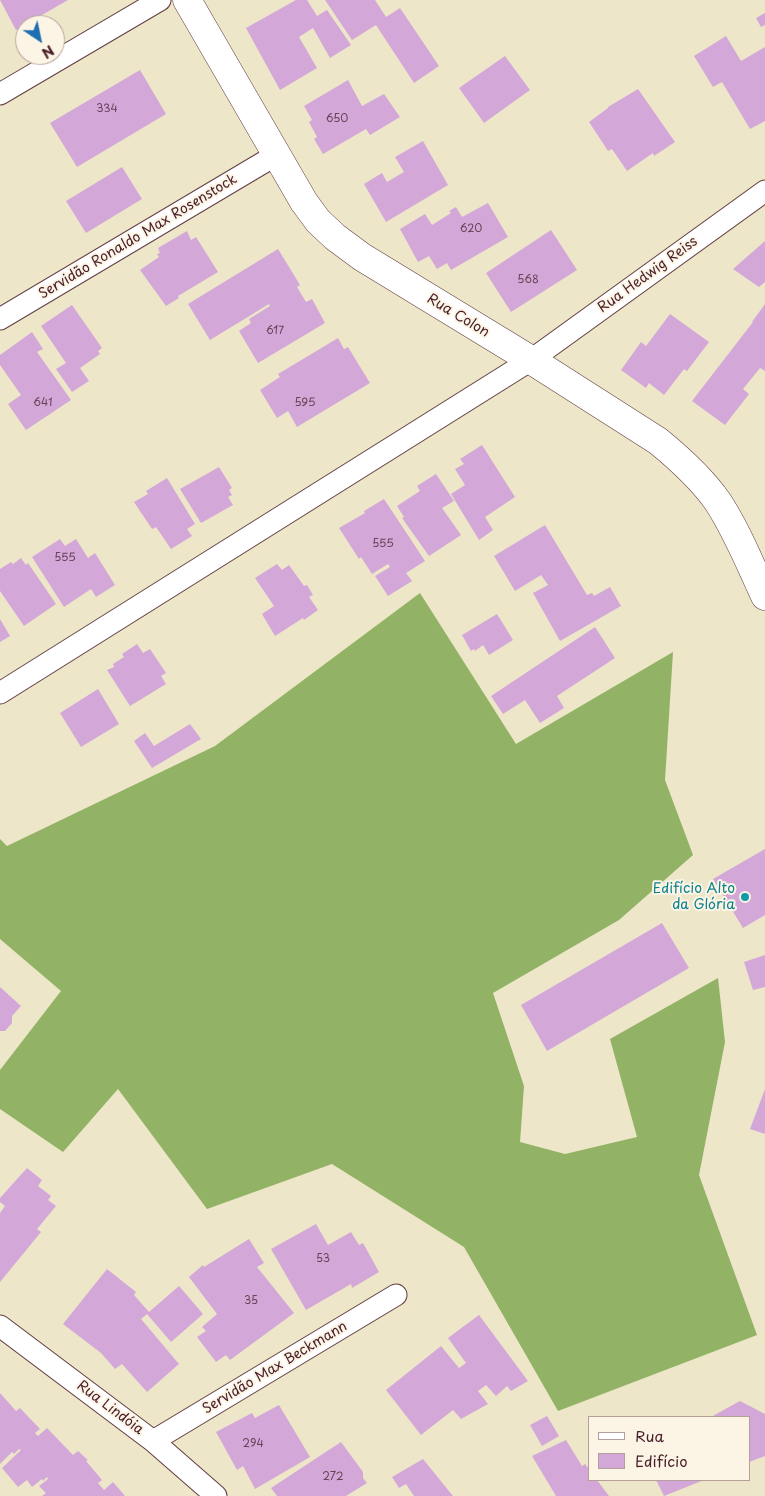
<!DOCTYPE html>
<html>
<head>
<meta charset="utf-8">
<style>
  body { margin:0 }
  #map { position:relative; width:765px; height:1496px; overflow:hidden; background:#ede6c8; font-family:"Playpen Sans",sans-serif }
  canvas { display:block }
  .legend { position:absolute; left:588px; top:1416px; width:162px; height:65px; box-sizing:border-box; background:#fcf5e5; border:1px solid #b59f9b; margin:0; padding:6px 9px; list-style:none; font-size:15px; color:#4a1f2b }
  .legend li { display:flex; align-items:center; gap:10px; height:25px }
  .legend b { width:25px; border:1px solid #b59f9b }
  .north { position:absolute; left:15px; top:15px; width:50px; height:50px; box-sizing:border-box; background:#fcf5e5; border:1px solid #b59f9b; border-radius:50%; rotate:146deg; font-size:14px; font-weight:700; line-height:20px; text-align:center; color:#4a1f2b }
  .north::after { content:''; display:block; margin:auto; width:18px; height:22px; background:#1f6fb2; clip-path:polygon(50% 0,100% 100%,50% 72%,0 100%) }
</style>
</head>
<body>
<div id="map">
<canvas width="765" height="1496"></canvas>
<ul class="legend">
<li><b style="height:6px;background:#fff"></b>Rua</li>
<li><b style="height:14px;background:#d3a8d9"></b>Edifício</li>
</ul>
<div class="north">N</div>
</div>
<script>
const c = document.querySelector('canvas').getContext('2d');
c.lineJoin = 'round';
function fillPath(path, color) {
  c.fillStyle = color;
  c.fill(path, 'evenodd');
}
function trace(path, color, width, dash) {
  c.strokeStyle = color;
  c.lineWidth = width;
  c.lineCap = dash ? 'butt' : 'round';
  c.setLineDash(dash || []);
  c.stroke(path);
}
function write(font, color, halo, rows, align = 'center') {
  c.font = font + ' "Playpen Sans",sans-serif';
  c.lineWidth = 4;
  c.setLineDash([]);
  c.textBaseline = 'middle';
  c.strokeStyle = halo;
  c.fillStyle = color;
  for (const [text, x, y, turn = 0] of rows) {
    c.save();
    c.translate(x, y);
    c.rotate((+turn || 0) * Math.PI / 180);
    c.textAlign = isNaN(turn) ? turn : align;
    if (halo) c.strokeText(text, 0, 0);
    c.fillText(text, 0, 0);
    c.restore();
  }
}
fillPath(new Path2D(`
  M420,593L516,744L673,652L665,780L693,855L619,920L493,993L524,1086L520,1142L565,1154L637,1137L610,1039L718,978L725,1042L699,1175L757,1335L558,1411L464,1247L332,1164L207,1209L118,1089L63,1152L0,1109V1070L61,991L0,939V839L7,846L215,746Z`), '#92b265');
fillPath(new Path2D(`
  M0,0H68L16,30Z
  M296,0H307L317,16L327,10L351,45L330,58L313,28L299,37L317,68L280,90L246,28Z
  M325,0H375L386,17L400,8L439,66L414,83L376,25L352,40Z
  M765,13V25L761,27L756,18Z
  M726,36L741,61L765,47V121L750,129L722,82L713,87L694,56Z
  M505,56L530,90L484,123L459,88Z
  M140,70L166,114L77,167L50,123Z
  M348,80L362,106L384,94L400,117L370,135L366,129L323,154L314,139L317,137L309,122L312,120L304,106Z
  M638,89L675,142L654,156L653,153L627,171L612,149L608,151L589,122L608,108V107Z
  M423,141L448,185L386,222L364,184L382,173L387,182L404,172L395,157Z
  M122,167L142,199L86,233L66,201Z
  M488,203L508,237L451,270L447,263L437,269L429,256L418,262L400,229L425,214L432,225L451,213L449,211L456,207L462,217Z
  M551,230L577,270L511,312L486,273Z
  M187,231L191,240L196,237L218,272L178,296L179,298L166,306L140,270L159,257L157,254L160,253L158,248Z
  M765,241V282L759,287L733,269Z
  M278,249L300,285L297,287L306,302L312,299L325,323L258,363L239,331L251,323L249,319L270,306L269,304L210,340L188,304Z
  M765,304V371L760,368L743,389L749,394L725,425L692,401L753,322H752Z
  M72,305L102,348L98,351L100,354L80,368L89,381L72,392L56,369L66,363L41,326Z
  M670,314L709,342L687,371L684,369L664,395L649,383L646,388L621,370L641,342L646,346Z
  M32,332L43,349L37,352L71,400L26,430L8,404L21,395L0,365V355Z
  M338,338L344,349L348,347L370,383L297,427L288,411L277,418L260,390L280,377L278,374Z
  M482,445L515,497L485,517L493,530L479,540L451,494L465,485L455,469L464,464L460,459Z
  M219,467L232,488L229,490L232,495L228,497L233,505L201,523L180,489Z
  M436,474L454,501L442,508L461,535L429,556L402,518L404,517L397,506L420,491L417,486Z
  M167,478L195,524L187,529L192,536L171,549L156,527L152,529L134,502L148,494L146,491Z
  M384,499L425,561L406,573L412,581L388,596L375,576L390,567L388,564L372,574L361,557L359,559L339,528L365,513L364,511Z
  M545,525L587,595L592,593L594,596L610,587L621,606L560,641L533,593L548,585L541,575L515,591L494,556Z
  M60,539L65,546L76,539L88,558L95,553L115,585L96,597L91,589L64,607L32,557Z
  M21,558L26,565L28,563L56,604L24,626L0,591V569L11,562L13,564Z
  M277,564L282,570L289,565L304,586L307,585L313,595L309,597L318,610L304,620L303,618L275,636L262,614L274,606L255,578Z
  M497,614L513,640L489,655L483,645L475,651L474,649L471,651L462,635Z
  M0,619L10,636L0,642Z
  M595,627L615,658L557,696L564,708L540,723L525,700L503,714L491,696Z
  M137,644L143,653L150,649L166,673L161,676L166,684L130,706L107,670L114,667L113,664L124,657L122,654Z
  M98,689L119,724L81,747L60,713Z
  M190,724L201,739L152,768L134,741L145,733L154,746Z
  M765,849V915L743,928L713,879Z
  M662,923L689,968L547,1051L521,1005Z
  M765,955V987L753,990L744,962Z
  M0,987L21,1006L12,1016V1023L5,1031H0Z
  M765,1089V1134L750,1129Z
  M27,1168L42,1180L38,1186L51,1196L48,1200L56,1206L37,1229L41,1232L0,1282V1213L5,1206L0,1202V1198Z
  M316,1224L328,1245L351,1232L359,1245L363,1243L379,1272L352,1288L351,1284L306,1310L271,1249Z
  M249,1239L264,1263L257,1267L294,1313L230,1360L226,1355L216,1362L197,1337L206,1331L202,1327L217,1314L189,1277L203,1265L204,1267Z
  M107,1269L136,1292L134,1295L149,1312L179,1286L203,1314L171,1342L147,1314L141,1319L179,1364L147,1392L122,1364L115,1369L101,1353L63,1324Z
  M479,1315L528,1381L511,1391L507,1386L496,1396L486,1385L478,1391L488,1404L461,1419L453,1410L421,1435L386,1390L441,1346L459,1368L466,1363L448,1338Z
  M0,1393L16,1411L20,1408L40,1429L35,1433L38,1436L47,1428L73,1455L78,1451L88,1460L86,1461L102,1480L98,1483L104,1490L113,1482L125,1496H42L46,1493L39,1486L48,1479L47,1477L43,1481L42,1479L32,1487L27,1480L18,1487L2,1468L21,1450L19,1449L14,1454L12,1452L0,1464Z
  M740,1401L765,1414V1456L749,1462V1417H711Z
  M279,1405L310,1457L255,1489L243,1466L237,1470L216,1432L252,1413L255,1418Z
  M547,1416L559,1436L542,1446L530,1425Z
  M566,1440L582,1466L585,1464L589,1469V1480H597L609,1496H556L532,1456Z
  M341,1442L363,1472V1478L367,1483L346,1496H277L271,1488Z
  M423,1459L453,1496H414L406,1484L399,1488L392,1477Z
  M656,1480H704L664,1496Z`), '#d3a8d9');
const minor = new Path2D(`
  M0,94L160,0
  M0,319L276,155
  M0,693L531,360L765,191
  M0,1326L153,1441L216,1496
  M153,1441L396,1295`);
const tertiary = new Path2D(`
  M187,0L304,202L318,221L335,237L362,257L531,360L658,441C680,459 702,479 718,502C737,531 750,564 765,596`);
trace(minor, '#623d43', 23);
trace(tertiary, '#623d43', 29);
trace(minor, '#fff', 21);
trace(tertiary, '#fff', 28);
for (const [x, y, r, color] of [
  [745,897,5,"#0f9aa8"]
]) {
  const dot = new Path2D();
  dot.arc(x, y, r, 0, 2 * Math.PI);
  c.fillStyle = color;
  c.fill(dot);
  trace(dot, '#fcf5e5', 2);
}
write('11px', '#6c4156', null, [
  ["334",107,109],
  ["650",337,119],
  ["620",471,229],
  ["568",528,280],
  ["617",275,331],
  ["641",43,403],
  ["595",305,403],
  ["555",383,544],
  ["555",65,558],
  ["53",323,1259],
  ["35",251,1301],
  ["294",253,1444],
  ["272",333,1477]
]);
write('14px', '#4a1f2b', '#fcf5e5', [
  ["Servidão Ronaldo Max Rosenstock",138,237,-31],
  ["Rua Hedwig Reiss",648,275,-36],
  ["Rua Colon",458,316,31],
  ["Servidão Max Beckmann",275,1368,-31],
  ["Rua Lindóia",110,1408,37]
]);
write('14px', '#0d838f', '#fcf5e5', [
  ["Edifício Alto",735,889],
  ["da Glória",735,905]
], 'right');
</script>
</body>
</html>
